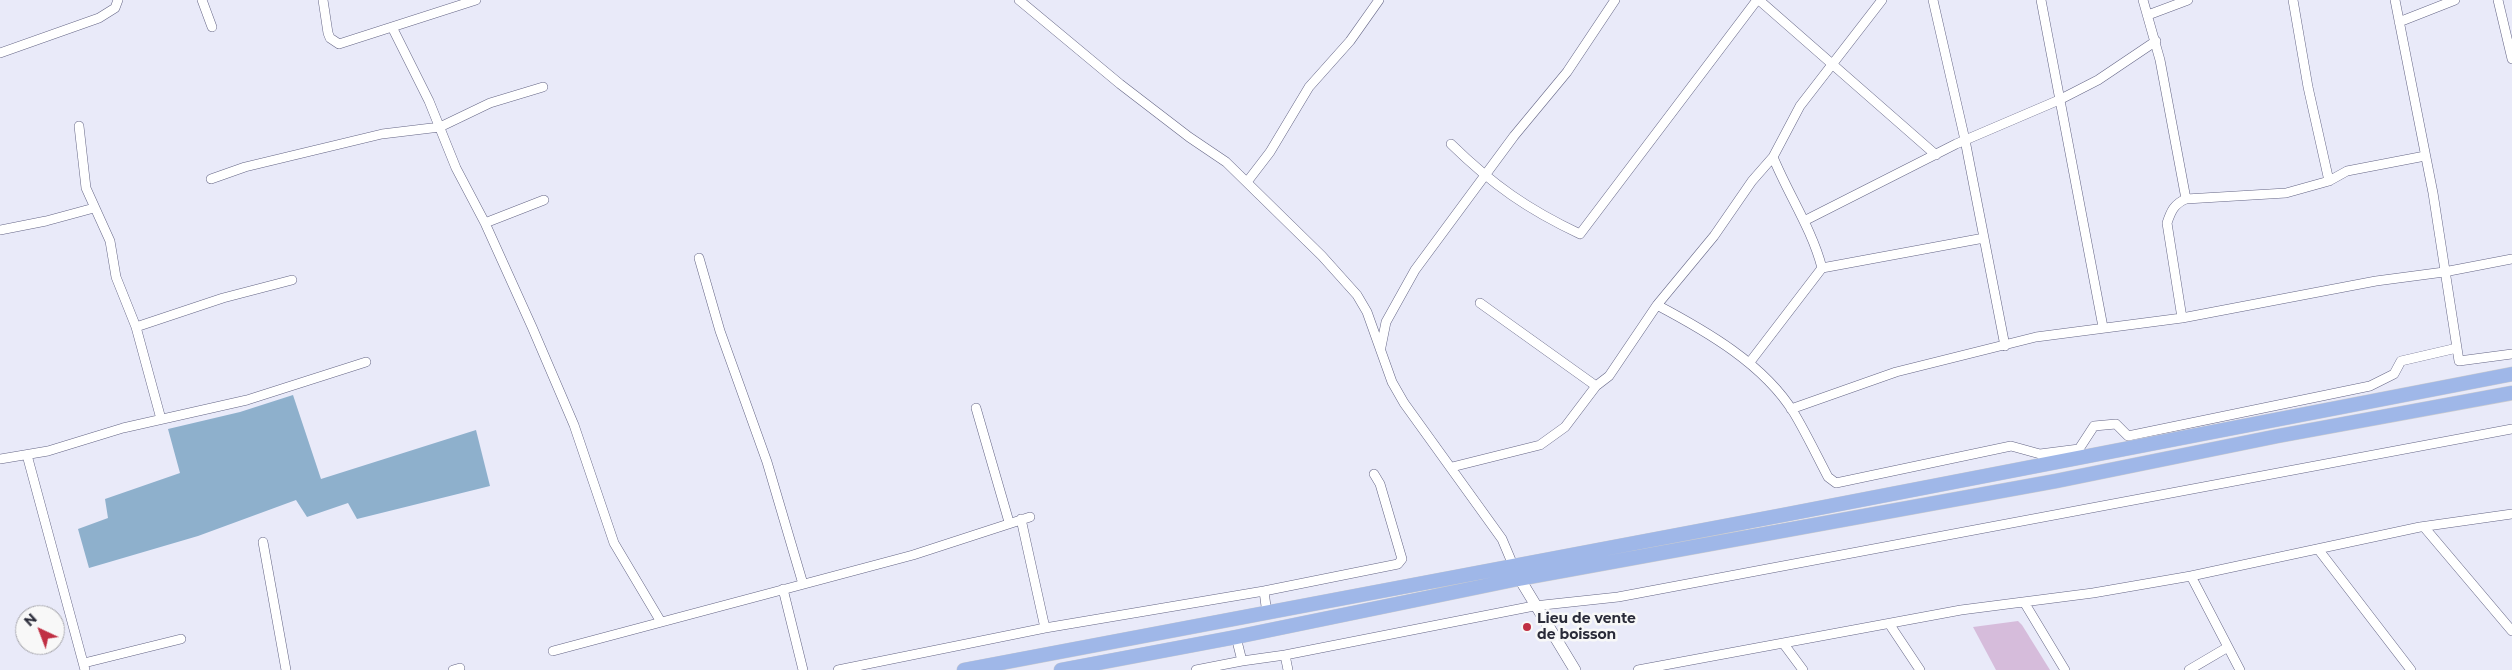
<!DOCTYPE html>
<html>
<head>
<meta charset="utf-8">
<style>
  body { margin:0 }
  #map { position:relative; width:2512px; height:670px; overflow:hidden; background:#e9eaf9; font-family:Montserrat,sans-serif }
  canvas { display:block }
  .north { position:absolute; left:15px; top:605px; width:50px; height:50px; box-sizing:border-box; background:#f8f8f8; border:1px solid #a6a6ac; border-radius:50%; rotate:317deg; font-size:14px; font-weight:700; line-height:20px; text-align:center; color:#2a2b39 }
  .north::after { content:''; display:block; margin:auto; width:18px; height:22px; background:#c02f43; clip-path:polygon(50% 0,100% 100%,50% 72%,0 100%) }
</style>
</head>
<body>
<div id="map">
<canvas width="2512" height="670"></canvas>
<div class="north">N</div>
</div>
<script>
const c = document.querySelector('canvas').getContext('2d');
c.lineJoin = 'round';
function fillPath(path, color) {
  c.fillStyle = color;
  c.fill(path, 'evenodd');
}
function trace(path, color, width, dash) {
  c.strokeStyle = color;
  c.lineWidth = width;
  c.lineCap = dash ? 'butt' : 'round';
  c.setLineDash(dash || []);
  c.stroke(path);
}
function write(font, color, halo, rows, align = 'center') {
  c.font = font + ' Montserrat,sans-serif';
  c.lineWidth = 5;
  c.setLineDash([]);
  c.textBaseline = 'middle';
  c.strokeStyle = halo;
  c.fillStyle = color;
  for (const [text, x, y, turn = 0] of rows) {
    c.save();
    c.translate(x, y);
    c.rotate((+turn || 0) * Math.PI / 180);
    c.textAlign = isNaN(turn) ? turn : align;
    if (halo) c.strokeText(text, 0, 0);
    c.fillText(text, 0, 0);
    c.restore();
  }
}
fillPath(new Path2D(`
  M2018,621L2022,625L2050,670H1996L1973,627Z`), '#d6bcdb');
fillPath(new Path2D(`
  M293,395L321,479L476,430L490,486L357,519L348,503L307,517L296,500L198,536L89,568L78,529L108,518L105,499L180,473L168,429L240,412Z`), '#8eb0cc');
const minor = new Path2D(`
  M202,0L212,27
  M323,0L328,33L330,38L339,44L476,0
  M1019,0L1120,84L1189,137L1226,162L1322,256L1357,295L1367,312L1392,382L1404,403L1502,539L1513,565
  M1759,0L1936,155
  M1933,0L1965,140L2005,346
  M2041,0L2103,327
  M2143,0L2160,60L2186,199
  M2293,0L2308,87L2329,181
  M2395,0L2433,193L2459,361L2512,354
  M2498,0L2512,59
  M2148,15L2188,0
  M2399,22L2455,0
  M392,27L429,101L456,168L485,223L532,327L574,425L614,543L661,622
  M0,53L99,18L115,8L118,0
  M79,126L86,188L110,241L116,277L136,327L161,419
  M1451,144C1493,185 1527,209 1580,234L1757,0
  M1773,157C1788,194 1812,229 1822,268
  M211,179L245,167L382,134L440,127L490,103L543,87
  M1247,182L1270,152L1309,87L1350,41L1379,0
  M1804,221L1956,144L2059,100L2098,80L2156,41
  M485,223L544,200
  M0,230L46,221L94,208
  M699,258L720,331L767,462L803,584
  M1480,303L1596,386
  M1657,305C1706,331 1764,364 1794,413C1806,433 1817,456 1828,477L1836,483L2011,446L2040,454L2050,463
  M2182,318L2167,223C2171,211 2174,204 2186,199L2286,193L2329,181L2347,171L2425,156
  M136,327L223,298L292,280
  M1381,347L1386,322L1415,270L1514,136L1567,72L1615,0
  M1750,362L1822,268L1984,238
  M976,408L1009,522
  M1791,409L1896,372L2036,337L2182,318L2376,281L2444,272L2512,259
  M2040,454L2079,449L2094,426L2116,424L2128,436L2370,386L2394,374L2401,361L2457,348
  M27,455L85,670
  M0,459L48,451L123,428L247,400L366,362
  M1452,467L1540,445L1565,427L1596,386L1609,376L1657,305L1714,236L1752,181L1773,157L1800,106L1882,0
  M2424,527L2512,631
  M263,542L286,670
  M2318,549L2411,670
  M2191,576L2240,670
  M783,589L803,670
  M1264,591L1267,614
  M2024,602L2065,670
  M1890,625L1920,670
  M1045,628L1264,591L1398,564L1402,559L1380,484L1374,474
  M1236,637L1242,661L1285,655L1288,670
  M1783,643L1803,670
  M553,651L913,555L1030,517
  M1285,655L1534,606L1618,597L2512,429
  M84,663L181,639
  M453,670L460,668
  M838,670L1045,628L1021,519
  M1196,670L1242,661
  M1638,670L1961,610L2093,593L2191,576L2420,527L2512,514
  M2189,670L2228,647`);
const tertiary = new Path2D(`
  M1515,571L1575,670`);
const primary = new Path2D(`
  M964,670L1783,515L2512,374
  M1061,670L1236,637L1518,579L2056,481L2278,436L2512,393`);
trace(minor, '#646585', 10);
trace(tertiary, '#646585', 12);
trace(primary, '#cccccf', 15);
trace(minor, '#fff', 9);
trace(tertiary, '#fff', 11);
trace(primary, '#9fb7e8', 14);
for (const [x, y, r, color] of [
  [1527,627,5,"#c02f43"]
]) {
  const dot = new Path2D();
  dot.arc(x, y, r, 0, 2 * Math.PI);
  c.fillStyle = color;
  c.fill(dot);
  trace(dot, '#f8f8f8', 2);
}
write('bold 14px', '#2a2b39', '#f8f8f8', [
  ["Lieu de vente",1537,619],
  ["de boisson",1537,635]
], 'left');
</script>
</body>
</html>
